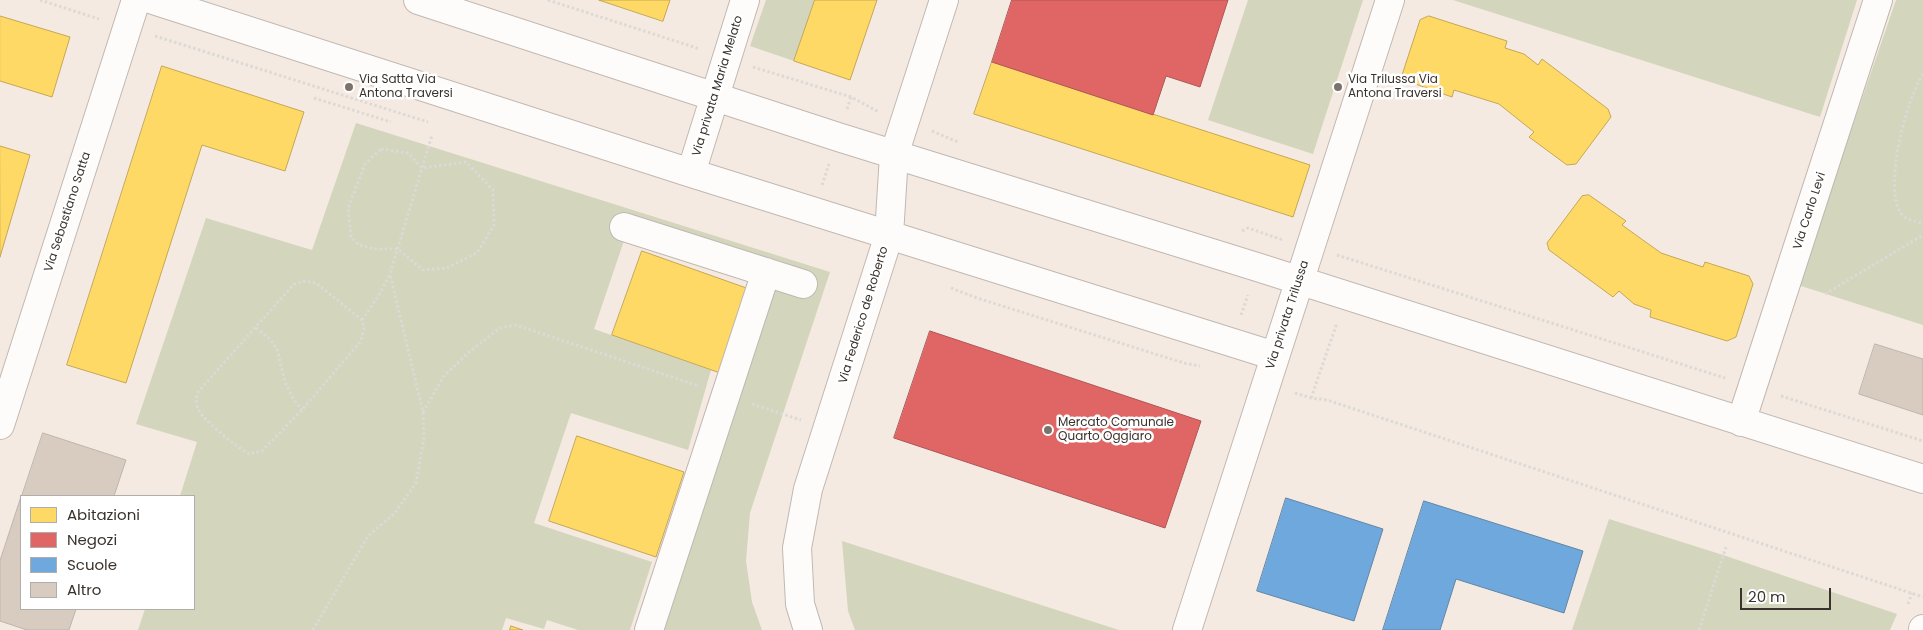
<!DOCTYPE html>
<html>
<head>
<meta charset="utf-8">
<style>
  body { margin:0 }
  #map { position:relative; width:1923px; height:630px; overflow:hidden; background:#f5eae1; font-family:Poppins,sans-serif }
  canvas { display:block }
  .legend { position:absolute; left:20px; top:495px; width:175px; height:115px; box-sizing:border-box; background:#fff; border:1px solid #b0adab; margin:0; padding:6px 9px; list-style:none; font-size:15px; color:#3a322c }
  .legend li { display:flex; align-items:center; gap:10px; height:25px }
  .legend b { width:25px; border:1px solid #b0adab }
  .scale { position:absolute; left:1740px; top:588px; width:91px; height:22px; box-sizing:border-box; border:2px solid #3a322c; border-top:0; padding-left:6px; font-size:15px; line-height:18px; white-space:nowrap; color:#3a322c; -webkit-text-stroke:4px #fff; paint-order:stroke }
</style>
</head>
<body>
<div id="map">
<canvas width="1923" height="630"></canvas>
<ul class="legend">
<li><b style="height:14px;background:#ffd966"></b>Abitazioni</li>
<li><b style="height:14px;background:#e06666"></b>Negozi</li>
<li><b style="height:14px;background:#6fa8dc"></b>Scuole</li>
<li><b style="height:14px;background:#d8ccc1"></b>Altro</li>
</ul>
<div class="scale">20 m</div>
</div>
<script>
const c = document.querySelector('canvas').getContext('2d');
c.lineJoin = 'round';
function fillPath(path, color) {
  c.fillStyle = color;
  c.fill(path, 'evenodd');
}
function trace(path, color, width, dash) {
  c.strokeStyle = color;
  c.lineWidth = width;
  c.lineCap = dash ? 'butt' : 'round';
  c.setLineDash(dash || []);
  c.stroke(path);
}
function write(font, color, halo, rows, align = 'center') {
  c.font = font + ' Poppins,sans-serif';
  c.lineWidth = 5;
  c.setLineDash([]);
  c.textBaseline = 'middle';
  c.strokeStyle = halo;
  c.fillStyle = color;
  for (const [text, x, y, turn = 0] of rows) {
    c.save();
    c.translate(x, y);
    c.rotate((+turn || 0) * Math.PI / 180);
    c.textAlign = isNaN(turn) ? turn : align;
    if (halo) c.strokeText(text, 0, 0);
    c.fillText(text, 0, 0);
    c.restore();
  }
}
fillPath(new Path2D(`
  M766,0H815L794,61L750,46Z
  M1248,0H1363L1313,154L1208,120Z
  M1453,0H1857L1820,117Z
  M1896,0H1923V325L1798,285Z
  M356,123L830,272L750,513L746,561L752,602L762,630H663L772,291L778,289L629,226L594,329L711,370L688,450L571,413L534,523L652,562L630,630H578L547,620L544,629L506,618L502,630H138L145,609H194V496H180L197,442L136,424L206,218L312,250Z
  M1609,519L1723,555L1897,614L1890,630H1572Z
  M842,541L1119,630H855L848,611Z`), '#d3d5bc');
const homes = new Path2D(`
  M599,0H670L663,21Z
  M815,0H877L850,80L794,61Z
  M0,16L70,37L52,97L0,81Z
  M1429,16L1507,41L1505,48L1524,54L1538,65L1542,59L1608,109L1611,117L1576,164L1567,165L1529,137L1534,132L1499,104L1454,90L1452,97L1407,81L1402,75L1420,20Z
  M992,62L1310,165L1293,217L974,114Z
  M162,66L304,112L285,171L202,145L126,383L67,365Z
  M0,146L30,155L0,257Z
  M1589,195L1626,221L1622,225L1661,253L1703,267L1705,262L1749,276L1753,284L1736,337L1727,341L1650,317L1651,310L1634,304L1619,291L1613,297L1549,250L1547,243L1582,196Z
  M642,251L752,290L723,374L612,335Z
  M577,436L684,472L656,557L549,521Z
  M511,626L523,630H510Z`);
fillPath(homes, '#ffd966');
trace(homes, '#c4a755', 1);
const shops = new Path2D(`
  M1012,0H1228L1200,87L1166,76L1153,115L992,62Z
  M930,331L1201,421L1165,528L894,438Z`);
fillPath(shops, '#e06666');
trace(shops, '#ae5655', 1);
const schools = new Path2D(`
  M1286,498L1383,529L1354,621L1257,591Z
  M1424,501L1583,551L1564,613L1456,579L1440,630H1383Z`);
fillPath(schools, '#6fa8dc');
trace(schools, '#5f85a7', 1);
const building = new Path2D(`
  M1875,344L1923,359V415L1859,394Z
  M43,433L126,460L114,496H22Z
  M21,497V609H76L69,630H27L0,621V561Z`);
fillPath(building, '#d8ccc1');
trace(building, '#bdb5ae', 1);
const minor = new Path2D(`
  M153,0L691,173L1275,356
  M418,0L838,137L1257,267L1923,479
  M691,173L745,0
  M624,227L803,284
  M1741,422L1878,0
  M0,425L136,0
  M649,630L766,272
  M808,630L800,604L797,548L808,489L889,235L894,155L944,0
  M1187,630L1390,0
  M1923,630V629`);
trace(minor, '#c1b8b2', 30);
trace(new Path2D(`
  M40,0L99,19
  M548,0L700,49
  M155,36L428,122
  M753,67L851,97L879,112
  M1923,74C1906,100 1884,184 1900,212C1904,219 1915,222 1923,223
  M314,98L391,122
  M847,109L851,97
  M932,131L958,142
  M381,149L408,153L422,168L466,162L493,190L494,225L477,253L447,268L423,270L398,249H374L359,245L351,237L348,208L365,164Z
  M822,185L829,164
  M1242,231L1248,228L1283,240
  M1337,255L1725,378
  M303,281L316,283L362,320L364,328L361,341L302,410L262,451L249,454C238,448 206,422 200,412C196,407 196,400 197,393L294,284Z
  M951,288L977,298L1184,363L1200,366
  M1825,294L1923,235
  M1241,315L1248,295
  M362,320L379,295L390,274L432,135
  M256,328L270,339L277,349L285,382L292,397L302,410
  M1295,393L1311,398L1327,400L1923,597
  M1781,396L1923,441
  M1311,398L1337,323
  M752,404L801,420
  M423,412L444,376L469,352L500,328L516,325L699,386
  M1908,604L1912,593
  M313,630L368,536L394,514L416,483L424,438L423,412L390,274
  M1699,630L1726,547`), '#dcd9d6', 3, [2.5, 2.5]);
trace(minor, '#fefcfa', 28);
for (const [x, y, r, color] of [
  [349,87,5,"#7b726b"],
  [1338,87,5,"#7b726b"],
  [1048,430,5,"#7b726b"]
]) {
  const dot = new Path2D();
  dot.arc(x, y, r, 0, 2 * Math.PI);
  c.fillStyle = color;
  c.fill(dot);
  trace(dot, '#fff', 2);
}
write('12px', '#3a322c', '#fff', [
  ["Via Satta Via",359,80],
  ["Antona Traversi",359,94],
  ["Via Trilussa Via",1348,80],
  ["Antona Traversi",1348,94],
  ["Mercato Comunale",1058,423],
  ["Quarto Oggiaro",1058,437]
], 'left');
write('12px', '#3a322c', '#fff', [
  ["Via privata Maria Melato",718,86,-73],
  ["Via Carlo Levi",1810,211,-72],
  ["Via Sebastiano Satta",68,212,-72],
  ["Via Federico de Roberto",864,315,-73],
  ["Via privata Trilussa",1288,315,-72]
]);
</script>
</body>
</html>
